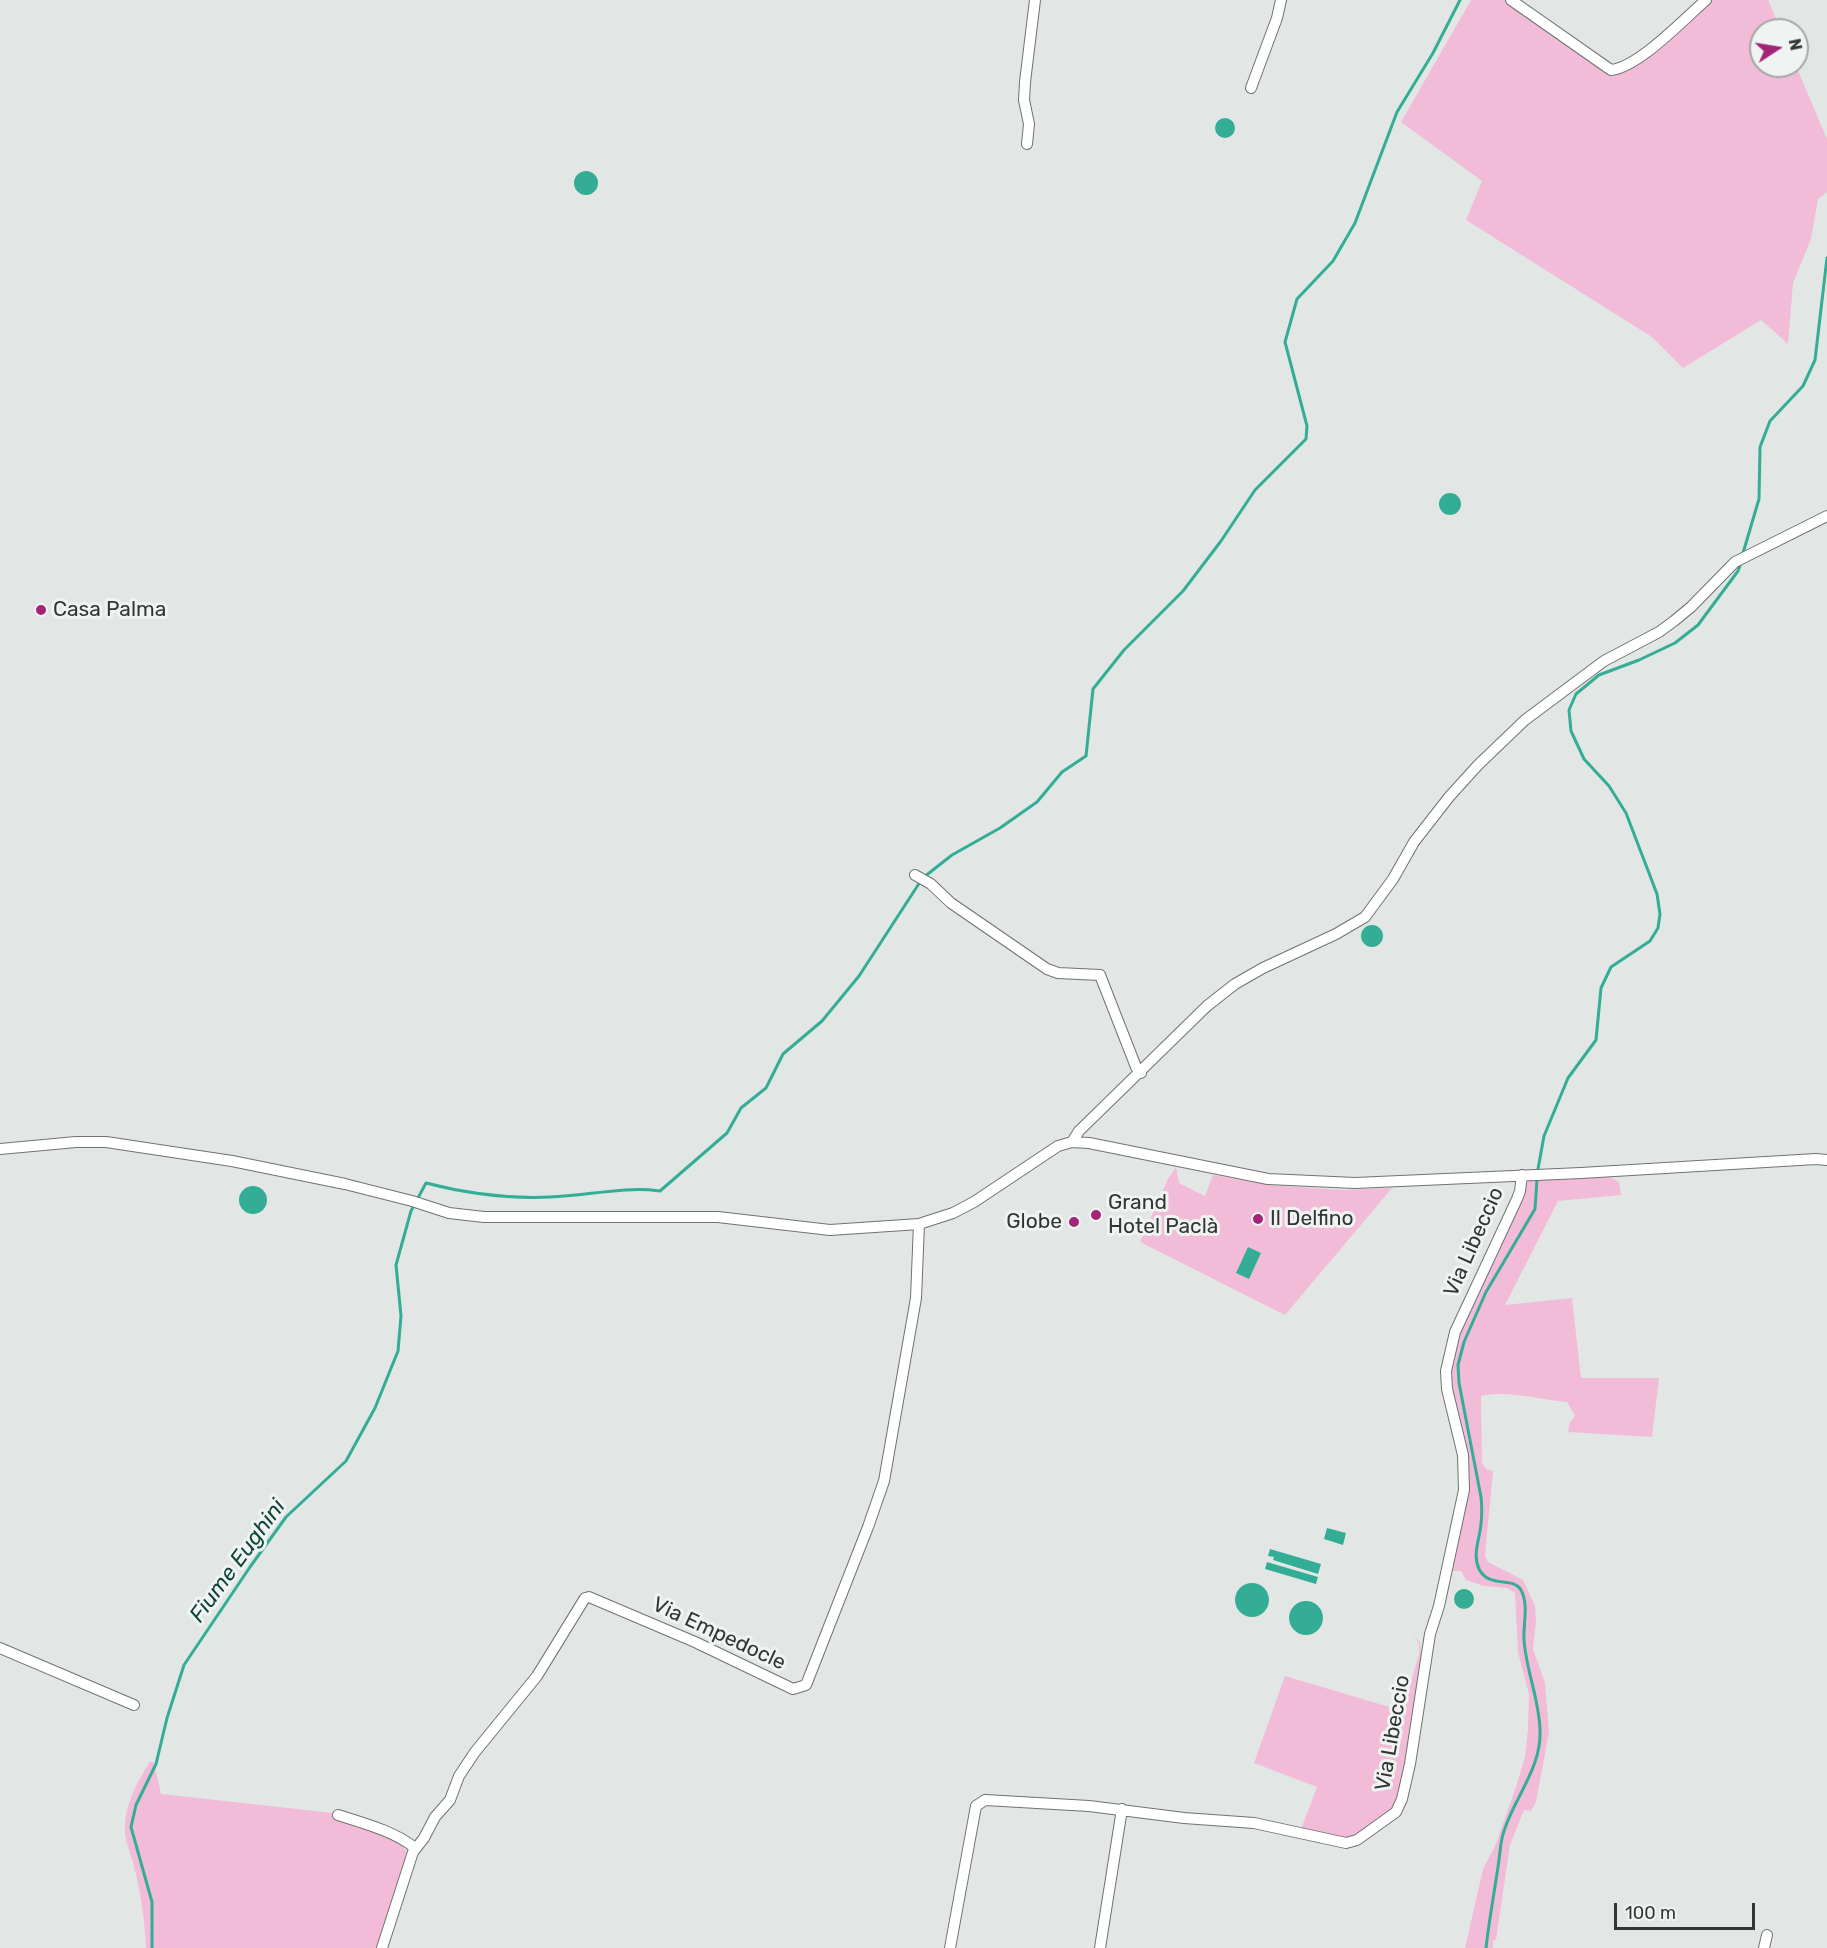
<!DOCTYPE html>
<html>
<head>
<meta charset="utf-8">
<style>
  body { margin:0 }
  #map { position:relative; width:1827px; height:1948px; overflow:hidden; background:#e2e7e5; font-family:Rubik,sans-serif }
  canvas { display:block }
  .north { position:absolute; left:1749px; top:18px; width:60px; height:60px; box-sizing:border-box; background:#eff4f2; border:2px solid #a4a8a6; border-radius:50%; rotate:78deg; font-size:16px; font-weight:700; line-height:24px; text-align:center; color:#333534 }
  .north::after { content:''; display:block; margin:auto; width:21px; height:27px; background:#a32578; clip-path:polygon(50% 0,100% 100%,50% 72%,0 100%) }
  .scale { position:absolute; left:1614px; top:1903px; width:141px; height:27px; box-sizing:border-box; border:3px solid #333534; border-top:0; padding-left:8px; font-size:18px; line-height:21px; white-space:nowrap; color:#333534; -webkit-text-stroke:4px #eff4f2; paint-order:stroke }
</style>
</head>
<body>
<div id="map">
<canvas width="1827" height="1948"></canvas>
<div class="north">N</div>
<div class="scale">100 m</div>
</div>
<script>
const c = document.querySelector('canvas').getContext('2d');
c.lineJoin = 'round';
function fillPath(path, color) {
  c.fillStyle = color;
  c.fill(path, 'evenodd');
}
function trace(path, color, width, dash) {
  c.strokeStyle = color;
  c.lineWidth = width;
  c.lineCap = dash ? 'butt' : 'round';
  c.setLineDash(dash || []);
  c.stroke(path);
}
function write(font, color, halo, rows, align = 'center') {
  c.font = font + ' Rubik,sans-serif';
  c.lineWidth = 6;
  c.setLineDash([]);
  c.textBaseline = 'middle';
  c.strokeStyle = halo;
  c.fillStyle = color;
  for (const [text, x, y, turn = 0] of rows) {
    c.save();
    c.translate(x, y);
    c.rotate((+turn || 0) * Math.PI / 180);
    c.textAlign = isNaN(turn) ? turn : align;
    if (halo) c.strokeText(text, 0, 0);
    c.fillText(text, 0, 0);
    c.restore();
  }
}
fillPath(new Path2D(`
  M1471,0H1506L1613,76L1642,58L1709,0H1768L1781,30H1761V66H1796L1827,139V192L1818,199L1811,239L1793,283L1788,344L1761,320L1683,368L1652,337L1466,220L1482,181L1401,122Z
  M1176,1167L1179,1183L1205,1196L1213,1175L1270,1185L1342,1190L1392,1188L1285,1315L1140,1242L1168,1179Z
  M1608,1176L1619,1182L1621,1195L1558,1201L1505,1305L1572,1298L1581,1378H1659L1652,1437L1568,1432L1570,1422L1575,1416L1567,1402C1539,1400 1509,1390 1481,1396L1482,1463L1486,1469L1493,1471L1485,1556L1488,1562L1523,1580L1535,1606L1536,1621L1533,1649L1545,1683L1549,1732L1536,1802L1531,1811L1524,1810L1510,1845L1496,1940H1493V1948H1465L1483,1869L1495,1846L1517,1784L1525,1757L1528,1728L1529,1694L1518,1652L1515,1593L1507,1588L1484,1586L1466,1580L1461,1571H1451L1465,1505L1450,1371L1459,1331L1524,1195L1528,1180Z
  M1413,1635L1420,1642L1421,1660L1401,1787L1393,1811L1362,1832L1345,1839L1301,1829L1317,1787L1254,1763L1285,1676L1403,1711L1419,1654V1643Z
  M150,1761L154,1763L161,1794L333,1813L397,1841L408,1853L379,1948H146C145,1922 141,1895 135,1870C132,1856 125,1844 125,1830C124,1804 138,1782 150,1761Z`), '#f2bcd9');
fillPath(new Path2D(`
  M1215 128a10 10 0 1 1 20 0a10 10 0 1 1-20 0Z
  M574 183a12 12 0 1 1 24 0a12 12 0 1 1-24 0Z
  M1439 504a11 11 0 1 1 22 0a11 11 0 1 1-22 0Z
  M1361 936a11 11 0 1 1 22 0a11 11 0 1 1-22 0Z
  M239 1200a14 14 0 1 1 28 0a14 14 0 1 1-28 0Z
  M1248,1247L1261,1253L1249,1279L1236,1273Z
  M1327,1528L1346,1533L1343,1545L1324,1539Z
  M1270,1549L1321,1564L1318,1574L1273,1560L1274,1557L1268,1556Z
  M1267,1562L1318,1577L1316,1584L1265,1569Z
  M1235 1600a17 17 0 1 1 34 0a17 17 0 1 1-34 0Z
  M1454 1599a10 10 0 1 1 20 0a10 10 0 1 1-20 0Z
  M1289 1618a17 17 0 1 1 34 0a17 17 0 1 1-34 0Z`), '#34ad97');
trace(new Path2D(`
  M1743,553L1759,499L1760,447L1770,421L1803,386L1815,360L1827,258
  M924,877L952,855L1000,828L1037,802L1062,772L1086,756L1093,689L1124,650L1183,591L1221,541L1255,490L1306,439L1307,426L1285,342L1297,299L1333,261L1355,223L1397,112L1433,53L1460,0
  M1538,1169L1544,1136L1568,1078L1596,1040L1601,988L1611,967L1650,941L1658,928L1660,914L1657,894L1626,813L1609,786L1584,759L1571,731L1569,710L1576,694L1599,675L1639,660L1675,643L1698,625L1738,571L1741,563
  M152,1948V1902L131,1827L136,1805L156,1764L167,1718L184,1665L250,1567L286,1517L346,1461L375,1408L398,1351L401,1316L396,1265L411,1211L426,1183C468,1194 506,1199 550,1197C587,1196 623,1186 660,1191L727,1133L741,1108L766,1088L783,1054L822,1021L859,976L920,882
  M1486,1948C1489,1921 1494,1894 1498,1867C1500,1855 1500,1842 1504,1831C1515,1796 1542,1768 1540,1729C1539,1699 1526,1670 1524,1640C1523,1624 1529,1605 1521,1590C1513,1576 1489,1589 1479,1569C1472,1554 1480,1538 1481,1524C1482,1515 1482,1506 1481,1497L1459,1383L1458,1365L1464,1342L1486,1292L1535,1209L1537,1180`), '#34ad97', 3);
const minor = new Path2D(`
  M1511,0L1611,70C1639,67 1684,19 1706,0
  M1251,88L1277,18L1281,0
  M1027,144L1029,124L1024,100L1025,82L1035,0
  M915,875L931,884L951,903L1047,969L1058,973L1100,975L1136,1067L1141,1073
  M1072,1142L1079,1131L1207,1006L1235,984L1263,968L1336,934L1365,917L1393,879L1414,842L1449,797L1478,765L1525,720L1604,661L1659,632L1674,621L1691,607L1735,562L1827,516
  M0,1149L76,1142H106L232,1161L345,1184L412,1201L449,1213L484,1217H718L830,1230L919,1224L953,1213L974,1202L1058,1146L1072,1142L1089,1143L1268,1179L1355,1183L1581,1173L1816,1159L1827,1160
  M0,1648L134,1705
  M338,1815C363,1823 394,1831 415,1848
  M382,1948L413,1852L424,1838L435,1817L450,1800L459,1776L475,1752L537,1676L585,1598L589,1597L695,1642L793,1689L806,1685L868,1527L884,1481L916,1298L919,1224
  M950,1948L976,1806L985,1800L1089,1806L1184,1818L1254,1823L1346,1843L1357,1840L1396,1812L1402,1799L1410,1764L1430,1634L1439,1606L1464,1490L1463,1455L1447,1389L1446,1371L1455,1332L1517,1199L1520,1191L1522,1175
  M1100,1948L1122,1809
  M1764,1948L1767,1935`);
trace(minor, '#6e7372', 12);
trace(minor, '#fff', 10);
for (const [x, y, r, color] of [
  [41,610,6,"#a32578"],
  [1096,1215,6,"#a32578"],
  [1258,1219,6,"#a32578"],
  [1074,1222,6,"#a32578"]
]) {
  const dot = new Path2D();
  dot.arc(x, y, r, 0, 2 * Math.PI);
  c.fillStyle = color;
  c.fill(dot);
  trace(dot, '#eff4f2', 2);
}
write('21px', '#333534', '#eff4f2', [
  ["Casa Palma",53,610],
  ["Grand",1108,1203],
  ["Hotel Paclà",1108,1227],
  ["Il Delfino",1270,1219],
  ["Globe",1062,1222,"right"]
], 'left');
write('21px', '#333534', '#eff4f2', [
  ["Via Libeccio",1474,1242,-66],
  ["Via Empedocle",719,1634,25],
  ["Via Libeccio",1393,1733,-80]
]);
write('italic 22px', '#13453c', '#eff4f2', [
  ["Fiume Eughini",238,1561,-54]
]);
</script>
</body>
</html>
